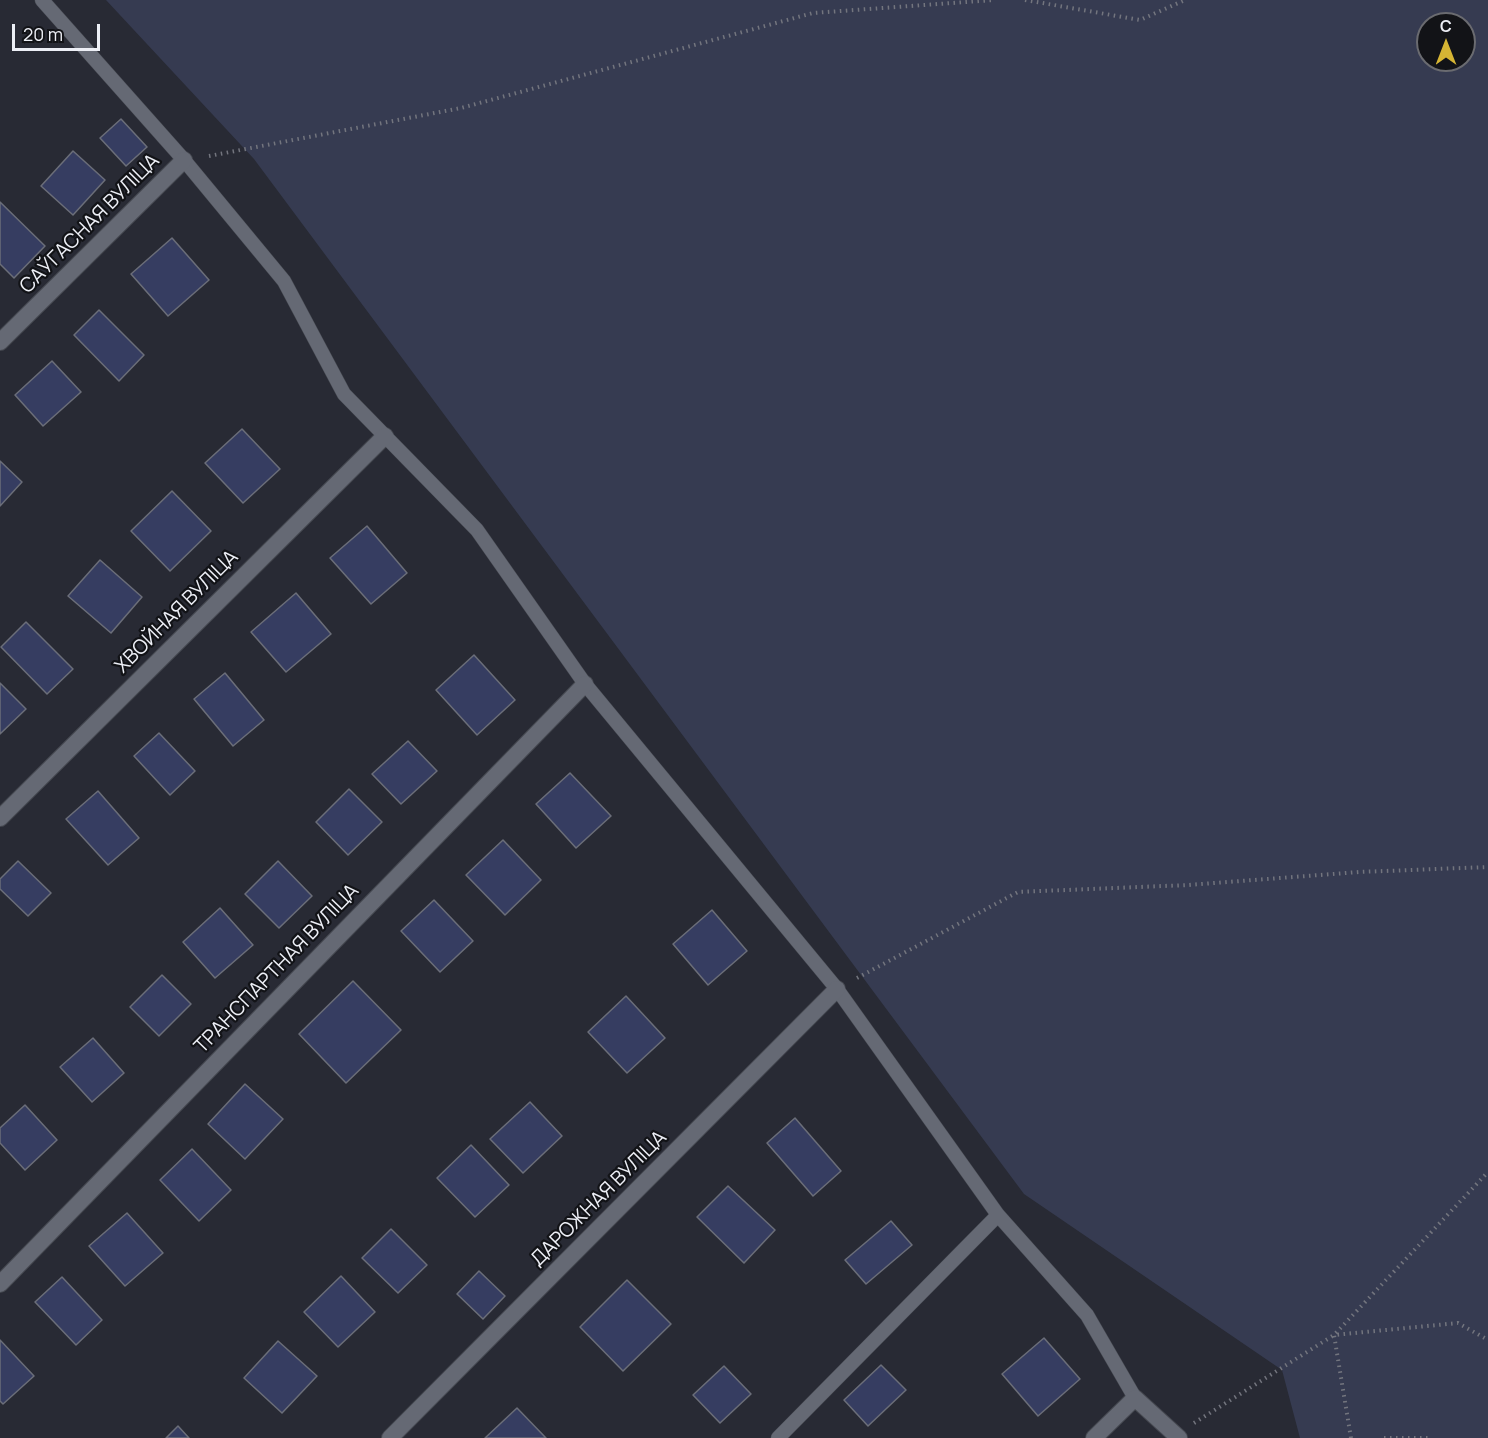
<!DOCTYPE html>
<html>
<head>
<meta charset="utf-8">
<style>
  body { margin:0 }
  #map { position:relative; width:1488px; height:1438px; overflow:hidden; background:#282a34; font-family:Manrope,sans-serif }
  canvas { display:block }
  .north { position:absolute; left:1416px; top:12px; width:60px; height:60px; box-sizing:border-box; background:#121317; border:2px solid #6a6b70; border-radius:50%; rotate:0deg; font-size:16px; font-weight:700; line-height:24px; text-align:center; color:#edeff6 }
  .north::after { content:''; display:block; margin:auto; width:21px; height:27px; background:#d6b534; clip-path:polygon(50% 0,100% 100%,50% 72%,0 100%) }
  .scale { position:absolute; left:12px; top:24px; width:88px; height:27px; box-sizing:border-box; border:3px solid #edeff6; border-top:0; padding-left:8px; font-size:18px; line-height:21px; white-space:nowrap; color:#edeff6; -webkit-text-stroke:4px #121317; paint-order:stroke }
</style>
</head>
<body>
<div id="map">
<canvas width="1488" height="1438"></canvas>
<div class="north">С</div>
<div class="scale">20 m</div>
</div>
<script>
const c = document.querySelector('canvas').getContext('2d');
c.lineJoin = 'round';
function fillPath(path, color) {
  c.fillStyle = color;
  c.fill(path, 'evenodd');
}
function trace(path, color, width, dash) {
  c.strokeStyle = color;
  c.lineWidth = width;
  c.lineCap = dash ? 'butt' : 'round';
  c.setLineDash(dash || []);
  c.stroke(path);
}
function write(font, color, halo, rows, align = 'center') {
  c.font = font + ' Manrope,sans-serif';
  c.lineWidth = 4.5;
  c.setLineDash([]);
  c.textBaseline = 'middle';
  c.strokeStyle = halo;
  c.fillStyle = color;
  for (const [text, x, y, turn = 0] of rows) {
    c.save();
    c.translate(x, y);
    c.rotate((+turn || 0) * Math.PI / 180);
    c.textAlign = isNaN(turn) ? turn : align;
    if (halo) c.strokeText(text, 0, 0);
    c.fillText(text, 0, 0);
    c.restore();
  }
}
fillPath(new Path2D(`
  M106,0H1488V1438H1300L1282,1370L1024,1194L254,159ZM1428,24H1464V60H1428Z`), '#363b51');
const building = new Path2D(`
  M121,119L147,147L126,166L100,138Z
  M73,151L105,180L73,215L41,186Z
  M0,202L45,246L14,278L0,264Z
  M172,238L209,280L168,316L131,274Z
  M99,310L144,355L119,381L74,335Z
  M52,361L81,392L43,426L15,395Z
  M242,429L280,469L243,503L205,463Z
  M0,461L22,482L0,506Z
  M172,491L211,531L170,571L131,531Z
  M367,526L407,573L371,604L330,558Z
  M100,560L142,597L111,633L68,596Z
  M296,593L331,634L286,672L251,632Z
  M26,622L73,669L47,694L1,647Z
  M474,655L515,700L477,735L436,690Z
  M225,673L264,720L233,746L194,699Z
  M0,683L26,709L0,734Z
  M159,733L195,771L170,795L134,756Z
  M408,741L437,771L401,804L372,774Z
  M570,773L611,816L576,848L536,804Z
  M349,789L382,822L348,855L316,822Z
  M98,791L139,838L108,865L66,819Z
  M503,840L541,880L505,915L466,875Z
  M18,861L51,893L28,916L0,889V879Z
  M278,861L312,896L279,928L245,894Z
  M434,900L473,941L440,972L401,931Z
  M220,908L253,945L215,978L183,942Z
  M712,910L747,951L708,985L673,944Z
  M162,975L191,1004L159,1036L130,1007Z
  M353,981L401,1030L346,1083L299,1034Z
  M626,996L665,1038L627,1073L588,1032Z
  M93,1038L124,1073L92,1102L60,1067Z
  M245,1084L283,1119L245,1159L208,1124Z
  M530,1102L562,1136L523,1173L490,1139Z
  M25,1105L57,1140L25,1170L0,1143V1128Z
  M795,1118L841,1171L813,1196L767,1143Z
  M471,1145L509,1185L475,1217L437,1178Z
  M192,1149L231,1190L199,1221L160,1180Z
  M728,1186L775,1230L744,1263L697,1217Z
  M127,1213L163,1253L125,1286L89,1246Z
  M891,1221L912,1245L866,1284L845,1260Z
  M391,1229L427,1265L398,1293L362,1258Z
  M479,1271L505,1296L483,1319L457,1294Z
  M341,1276L375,1312L338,1347L304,1312Z
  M62,1277L102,1320L76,1345L35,1302Z
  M627,1280L671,1324L623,1371L580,1327Z
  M1044,1338L1080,1379L1038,1416L1002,1374Z
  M0,1340L34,1376L3,1404L0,1401Z
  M278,1341L317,1376L282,1413L244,1378Z
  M881,1365L906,1390L868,1426L844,1400Z
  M724,1366L751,1394L720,1423L693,1395Z
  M517,1408L546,1438H485Z
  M178,1426L189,1438H166Z`);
fillPath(building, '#363d61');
trace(building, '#6b6e79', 1.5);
const service = new Path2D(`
  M42,0L184,160L284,281L344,394L477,530L585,684L837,989L998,1215L1087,1315L1135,1398
  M778,1438L998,1215`);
const minor = new Path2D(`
  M0,342L184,160
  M0,818L385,436
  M0,1284L585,684
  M390,1438L837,989
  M1094,1438L1135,1398L1179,1438`);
trace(service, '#454850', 15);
trace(minor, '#454850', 18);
trace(new Path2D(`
  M1025,0L1140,20L1185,0
  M209,156L461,108L813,13L994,0
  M857,978L1018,892L1188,885L1359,872L1488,867
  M1194,1423L1334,1335L1488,1172
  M1351,1438L1334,1335L1458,1323L1488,1340
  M1384,1438H1429`), '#73757e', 4, [1.5, 4.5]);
trace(service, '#656974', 14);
trace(minor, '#656974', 16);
write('20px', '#edeff6', '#121317', [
  ["САЎГАСНАЯ ВУЛІЦА",90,224,-45],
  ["ХВОЙНАЯ ВУЛІЦА",177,612,-45],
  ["ТРАНСПАРТНАЯ ВУЛІЦА",277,969,-46],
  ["ДАРОЖНАЯ ВУЛІЦА",599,1199,-45]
]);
</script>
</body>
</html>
